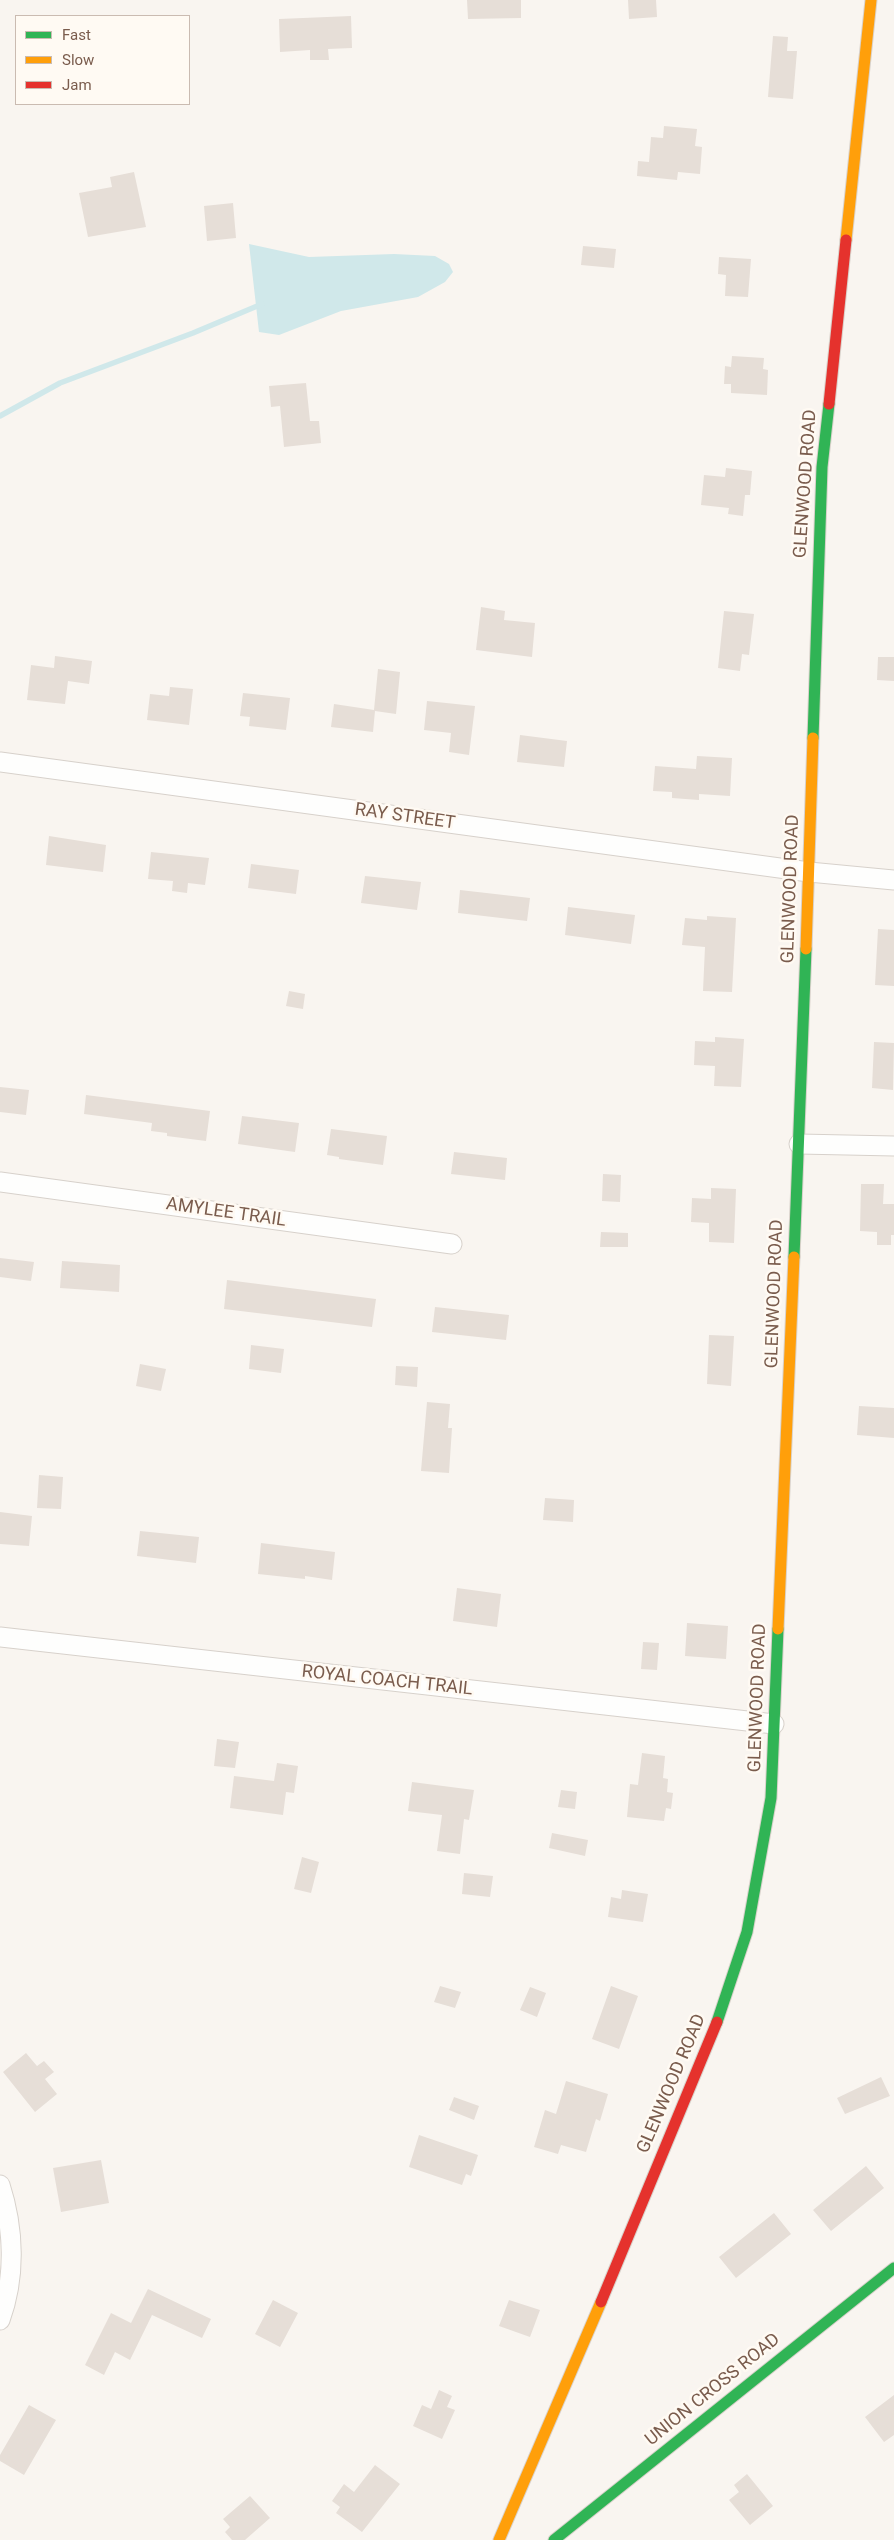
<!DOCTYPE html>
<html>
<head>
<meta charset="utf-8">
<style>
  body { margin:0 }
  #map { position:relative; width:894px; height:2540px; overflow:hidden; background:#f9f5f0; font-family:Roboto,sans-serif }
  canvas { display:block }
  .legend { position:absolute; left:15px; top:15px; width:175px; height:90px; box-sizing:border-box; background:#fffaf3; border:1px solid #cabbb1; margin:0; padding:6px 9px; list-style:none; font-size:15px; color:#7a5c4d }
  .legend li { display:flex; align-items:center; gap:10px; height:25px }
  .legend b { width:25px; border:1px solid #cabbb1 }
</style>
</head>
<body>
<div id="map">
<canvas width="894" height="2540"></canvas>
<ul class="legend">
<li><b style="height:6px;background:#30b455"></b>Fast</li>
<li><b style="height:6px;background:#ff9f0a"></b>Slow</li>
<li><b style="height:6px;background:#e5322d"></b>Jam</li>
</ul>
</div>
<script>
const c = document.querySelector('canvas').getContext('2d');
c.lineJoin = 'round';
function fillPath(path, color) {
  c.fillStyle = color;
  c.fill(path, 'evenodd');
}
function trace(path, color, width, dash) {
  c.strokeStyle = color;
  c.lineWidth = width;
  c.lineCap = dash ? 'butt' : 'round';
  c.setLineDash(dash || []);
  c.stroke(path);
}
function write(font, color, halo, rows, align = 'center') {
  c.font = font + ' Roboto,sans-serif';
  c.lineWidth = 5;
  c.setLineDash([]);
  c.textBaseline = 'middle';
  c.strokeStyle = halo;
  c.fillStyle = color;
  for (const [text, x, y, turn = 0] of rows) {
    c.save();
    c.translate(x, y);
    c.rotate((+turn || 0) * Math.PI / 180);
    c.textAlign = isNaN(turn) ? turn : align;
    if (halo) c.strokeText(text, 0, 0);
    c.fillText(text, 0, 0);
    c.restore();
  }
}
fillPath(new Path2D(`
  M249,244L309,257L394,254L435,256L449,264L453,272L445,282L418,297L341,311L279,335L259,332Z`), '#d0e8ea');
trace(new Path2D(`
  M0,416L60,383L193,333L262,304`), '#d0e8ea', 5.5);
fillPath(new Path2D(`
  M467,0H521V18L468,19Z
  M628,0H656L657,17L629,19Z
  M351,16L352,48L328,49L329,60H310V50L280,52L279,19Z
  M773,36L788,37L787,51H797L793,99L768,97Z
  M664,126L697,129L695,146L702,147L700,174L678,172L677,180L637,176L638,161L649,162L651,137L663,138Z
  M134,172L146,227L88,237L79,193L112,187L110,177Z
  M233,203L236,238L207,241L204,206Z
  M583,246L616,249L614,268L581,265Z
  M719,257L751,259L748,297L725,296L726,275L718,274Z
  M732,356L764,358L763,369L768,370L767,395L731,393V384H724L725,366L731,367Z
  M306,383L310,421H319L321,443L284,447L280,406L271,407L269,386Z
  M726,468L752,471L750,495H745L743,516L728,514L729,508L701,505L704,475L725,477Z
  M481,607L505,611L504,620L535,623L532,657L476,650Z
  M724,611L754,614L749,655L742,654L740,671L718,668Z
  M55,656L92,661L89,684L68,681L65,704L27,700L31,665L54,668Z
  M878,657H894V681L877,680Z
  M378,669L400,672L396,714L375,711L373,732L331,727L334,704L374,710Z
  M170,687L193,689L189,725L147,720L150,694L169,696Z
  M243,693L290,698L286,730L249,726L250,717L240,716Z
  M427,701L475,706L469,755L449,752L451,733L424,730Z
  M520,735L567,741L564,767L517,762Z
  M697,756L732,758L730,796L699,794V800L672,798V792L653,791L655,766L696,769Z
  M49,836L106,845L103,872L46,865Z
  M151,852L209,858L205,885L188,883L187,893L172,891L173,881L148,879Z
  M251,864L299,870L296,894L248,888Z
  M365,876L421,882L417,910L361,903Z
  M460,890L530,898L527,921L458,913Z
  M568,907L635,915L631,944L565,935Z
  M707,916L736,918L732,992L703,991L705,947L682,945L685,918L707,920Z
  M878,929L894,930V986L875,985Z
  M289,991L305,994L303,1009L286,1006Z
  M715,1037L744,1039L741,1087L714,1086L715,1066L694,1065L695,1041L715,1042Z
  M874,1042L894,1043L893,1090L872,1088Z
  M0,1087L29,1090L26,1115L0,1112Z
  M86,1095L210,1111L206,1141L167,1136V1133L151,1131L152,1123L84,1114Z
  M242,1116L299,1123L295,1152L238,1144Z
  M331,1129L387,1136L383,1165L339,1159V1157L327,1155Z
  M454,1152L507,1158L505,1180L451,1174Z
  M603,1174L621,1175L620,1202L602,1201Z
  M861,1184H884L883,1204H894V1235H891V1245H877V1232L860,1231Z
  M711,1188L736,1189L734,1243L709,1242V1223L691,1222L692,1198L711,1199Z
  M601,1232L628,1233V1247H600Z
  M0,1258L34,1262L31,1281L0,1277Z
  M62,1261L120,1265L119,1292L60,1288Z
  M227,1280L376,1299L372,1327L224,1309Z
  M435,1307L509,1315L506,1340L432,1332Z
  M709,1335L734,1336L731,1386L707,1384Z
  M251,1345L284,1349L281,1373L249,1369Z
  M140,1364L166,1369L161,1391L136,1386Z
  M396,1366L418,1367L417,1387L395,1385Z
  M427,1402L450,1404L448,1428H452L449,1473L421,1471Z
  M859,1406L894,1408V1438L857,1435Z
  M39,1475L63,1477L61,1509L37,1508Z
  M545,1498L574,1500L573,1522L543,1520Z
  M0,1512L32,1516L29,1546L0,1544Z
  M140,1531L199,1537L196,1563L137,1556Z
  M261,1543L335,1552L332,1580L305,1576V1579L258,1574Z
  M457,1588L501,1594L497,1627L453,1621Z
  M687,1623L728,1626L726,1659L685,1656Z
  M643,1642L659,1643L657,1670L641,1669Z
  M217,1739L239,1742L235,1768L214,1766Z
  M642,1753L665,1756L663,1778L668,1779L667,1792L673,1793L671,1809L666,1808L664,1821L627,1817L630,1784L638,1785Z
  M277,1763L298,1766L294,1793L286,1792L283,1815L230,1808L234,1776L274,1781Z
  M412,1782L474,1790L469,1820L464,1819L460,1854L437,1851L442,1815L408,1811Z
  M561,1790L577,1792L575,1809L558,1807Z
  M552,1833L588,1840L585,1856L549,1848Z
  M302,1857L319,1862L311,1893L294,1889Z
  M464,1873L493,1876L490,1897L462,1894Z
  M622,1890L648,1894L643,1922L608,1917L611,1897L621,1899Z
  M440,1986L461,1992L455,2008L434,2002Z
  M611,1986L638,1996L619,2049L592,2039Z
  M530,1987L546,1993L537,2017L520,2010Z
  M26,2053L37,2066L44,2061L54,2072L45,2079L57,2094L35,2112L3,2072Z
  M881,2077L890,2096L845,2114L837,2098Z
  M566,2081L608,2094L600,2121L596,2119L586,2152L561,2145L558,2154L534,2147L545,2110L556,2114Z
  M454,2097L479,2106L474,2120L449,2110Z
  M419,2135L478,2155L471,2176L466,2174L462,2185L409,2167Z
  M101,2160L109,2203L61,2212L53,2168Z
  M866,2166L884,2188L831,2231L813,2210Z
  M774,2213L791,2234L736,2278L719,2257Z
  M148,2289L211,2319L202,2338L152,2315L130,2360L115,2352L104,2375L85,2365L111,2313L131,2323Z
  M273,2300L298,2313L280,2347L255,2334Z
  M509,2300L540,2310L530,2337L499,2326Z
  M439,2390L452,2396L447,2407L455,2410L442,2439L413,2426L422,2405L431,2409Z
  M894,2395V2435L884,2442L865,2417Z
  M29,2405L56,2420L24,2475L0,2461V2455Z
  M375,2465L400,2484L362,2532L336,2513L340,2507L332,2501L344,2484L354,2492Z
  M747,2474L773,2506L750,2525L729,2500L739,2492L734,2485Z
  M250,2496L270,2518L245,2540H232L225,2532L230,2527L223,2519Z`), '#e6ded7');
const street = new Path2D(`
  M0,762L809,872L894,880
  M799,1144L894,1146
  M0,1182L452,1244
  M0,1637L774,1724
  M0,2185C14,2228 16,2277 0,2320`);
const fast = new Path2D(`
  M813,738L822,467L829,404
  M794,1257L806,949
  M717,2022L747,1932L771,1798L778,1629
  M554,2540L894,2268`);
const slow = new Path2D(`
  M846,240L871,0
  M806,949L813,738
  M778,1629L794,1257
  M499,2540L601,2302`);
const jam = new Path2D(`
  M829,404L846,240
  M601,2302L717,2022`);
trace(street, '#d7d1cb', 21);
trace(fast, '#d9d2cb', 13);
trace(slow, '#d9d2cb', 13);
trace(jam, '#d9d2cb', 13);
trace(street, '#fefefd', 19);
trace(fast, '#30b455', 11);
trace(slow, '#ff9f0a', 11);
trace(jam, '#e5322d', 11);
write('18px', '#7a5c4d', '#fffaf3', [
  ["GLENWOOD ROAD",806,484,-86],
  ["RAY STREET",405,817,8],
  ["GLENWOOD ROAD",791,889,-88],
  ["AMYLEE TRAIL",226,1213,8],
  ["GLENWOOD ROAD",775,1294,-88],
  ["ROYAL COACH TRAIL",387,1681,6],
  ["GLENWOOD ROAD",758,1698,-88],
  ["GLENWOOD ROAD",672,2084,-67],
  ["UNION CROSS ROAD",713,2390,-39]
]);
</script>
</body>
</html>
